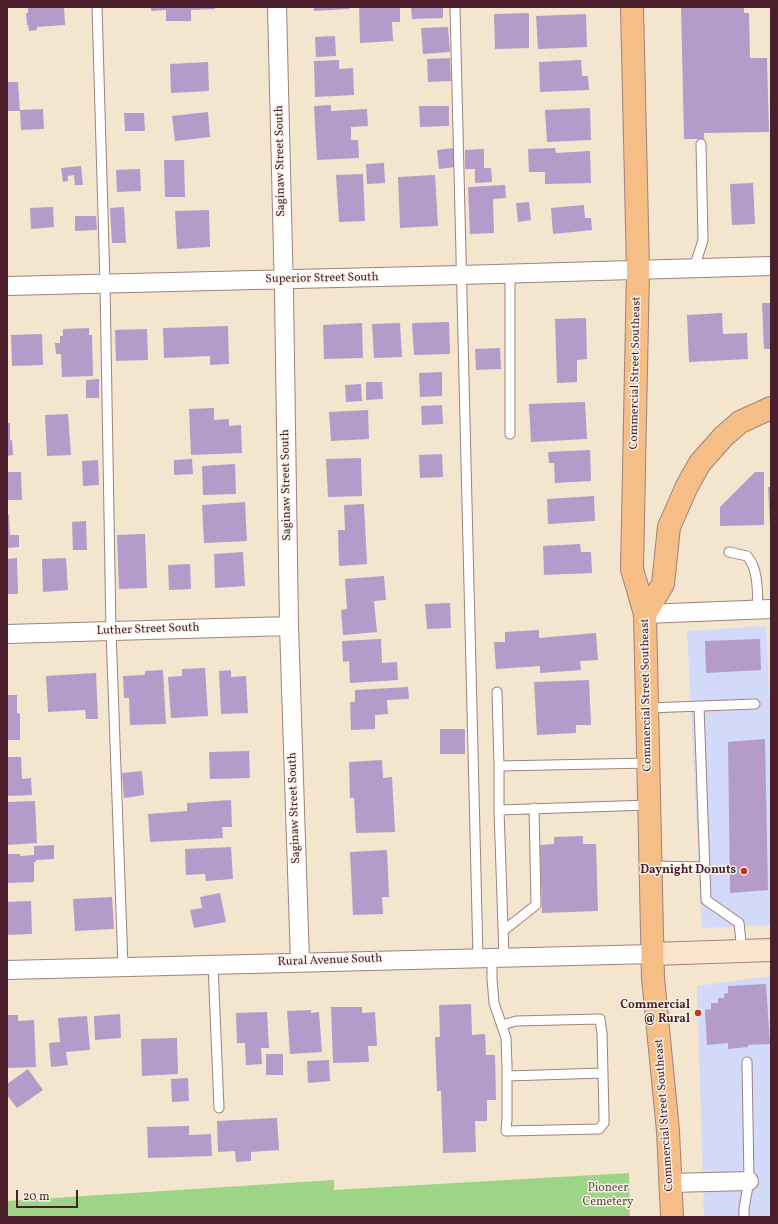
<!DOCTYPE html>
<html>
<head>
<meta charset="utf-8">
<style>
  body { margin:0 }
  #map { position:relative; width:778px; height:1224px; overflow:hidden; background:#f4e5ce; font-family:Vollkorn,serif }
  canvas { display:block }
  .frame { position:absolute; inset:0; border:8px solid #4a1f2b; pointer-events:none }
  .scale { position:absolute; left:16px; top:1190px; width:62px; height:18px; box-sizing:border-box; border:2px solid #4a1f2b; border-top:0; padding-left:5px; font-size:12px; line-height:14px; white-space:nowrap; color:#4a1f2b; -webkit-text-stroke:3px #f7f3e8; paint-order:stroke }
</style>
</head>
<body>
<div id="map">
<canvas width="778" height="1224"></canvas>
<div class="frame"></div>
<div class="scale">20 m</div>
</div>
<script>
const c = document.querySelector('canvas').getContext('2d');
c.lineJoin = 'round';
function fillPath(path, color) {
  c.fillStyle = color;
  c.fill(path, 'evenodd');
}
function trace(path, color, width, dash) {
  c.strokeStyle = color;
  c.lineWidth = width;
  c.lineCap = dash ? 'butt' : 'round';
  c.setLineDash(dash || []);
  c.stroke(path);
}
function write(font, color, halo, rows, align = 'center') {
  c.font = font + ' Vollkorn,serif';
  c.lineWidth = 3;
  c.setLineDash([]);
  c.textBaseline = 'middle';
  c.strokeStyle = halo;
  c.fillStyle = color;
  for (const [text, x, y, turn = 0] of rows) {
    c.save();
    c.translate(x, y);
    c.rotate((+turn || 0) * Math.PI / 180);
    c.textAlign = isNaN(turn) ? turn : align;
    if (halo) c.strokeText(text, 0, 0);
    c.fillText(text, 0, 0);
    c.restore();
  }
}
fillPath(new Path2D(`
  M766,626L771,729V925L702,928L687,631Z
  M771,976V1217H704L697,986Z`), '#d2d9f9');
fillPath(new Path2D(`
  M629,1173L630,1217H7V1201L334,1180V1190Z`), '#9dd486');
fillPath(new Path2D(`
  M28,7H64L65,25L37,27V30L29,31L28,25H27L26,13H28Z
  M151,7H215V9L191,10V21H166V10L151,11Z
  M314,7H349V9L314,11Z
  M359,7H400V22H392L393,41L360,43Z
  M411,7H443V18L412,19Z
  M681,7H744V13H749L750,58H767L769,132L704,133V139H684Z
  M529,13V48L495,49L494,14Z
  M586,14L587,47L538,49L536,16Z
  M448,27L450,52L423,54L421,28Z
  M335,36L336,56L316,57L315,37Z
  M450,58L451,81L428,82L427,59Z
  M339,60V69L353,68L354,95L315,97L314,61Z
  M581,60L582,76H588L589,90L540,92L539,62Z
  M208,62L209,91L171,93L170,64Z
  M7,82H18L20,111H7Z
  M331,105V111L367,109L368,126L351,127V140H358L359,158L317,160L314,106Z
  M419,106H449V126L420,127Z
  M590,108L591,140L547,142L545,110Z
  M43,109L44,129L21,130L20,110Z
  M208,112L210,137L175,141L172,116Z
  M124,113H144L145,131H125Z
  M453,148L455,167L439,169L437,150Z
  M555,148L556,153L590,151L591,183L545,184V172H529L528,149Z
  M484,149V168H491L492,182L475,183V169H465V150Z
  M164,160H184L185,197H165Z
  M384,163L385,183L367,184L366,164Z
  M81,166L83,185H75L74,175L68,176V181L63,182L61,168Z
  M140,169L141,191L117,192L116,170Z
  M363,174L365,221L339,222L336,175Z
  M435,175L438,226L400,228L398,177Z
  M753,183L755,224L732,225L730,184Z
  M505,185L506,198L493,199L494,233L470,234L468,187Z
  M529,202L531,220L518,222L516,203Z
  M584,205L585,218H591L592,230L553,234L551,208Z
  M53,207L54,227L31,229L30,208Z
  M124,207L126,243H112L110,208Z
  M209,210L210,247L177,249L175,211Z
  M75,216H96L97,230L75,231Z
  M762,303H771V349H764Z
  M722,313L723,334L747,333L748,359L689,362L687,315Z
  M586,318L587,359L577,360V382L557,383L555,319Z
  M449,322L450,354L414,355L412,323Z
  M362,323L363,358L324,359L323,325Z
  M400,323L402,357L374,358L372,324Z
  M228,326L229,364L210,365V356L164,358L163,328Z
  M89,328V335H92L93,376L62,377L61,354H56L55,343H60V336H63V329Z
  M147,329L148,360L116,361L115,330Z
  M42,334L43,365L12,366L11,335Z
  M500,348L501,369L476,370L475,349Z
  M442,372V396L420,397L419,373Z
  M99,379V398H86V380Z
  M366,382H382L383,399L366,400Z
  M361,384L362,401L346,402L345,385Z
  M585,402L587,439L531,442L529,404Z
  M442,405L443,424L422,425L421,406Z
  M214,408V420L229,419V426L241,425L242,453L191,455L189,409Z
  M368,410L369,439L331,441L329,412Z
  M68,414L71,455L47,456L45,415Z
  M7,423H10V440H12L13,455L7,456Z
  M590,450L591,481L555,483L554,463H549L548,452Z
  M442,454L443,477L420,478L419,455Z
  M361,458L362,496L328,497L326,459Z
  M192,459L193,474L174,475V460Z
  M98,460L99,485L83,486L82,461Z
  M235,464L236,494L203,495L202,466Z
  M7,472H21L22,500H7Z
  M755,472H764V525L720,526V507Z
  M768,487H771V526H770Z
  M594,496L595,521L548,524L547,499Z
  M245,502L247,541L204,543L202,505Z
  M364,504L367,564L339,566L338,530H345L344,505Z
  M7,515H9L10,535H19V547L7,548Z
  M86,521L87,550H73L72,522Z
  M145,534L147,588L119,589L117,535Z
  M580,544L581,552H591L592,573L544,575L543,546Z
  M243,552L245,586L215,588L214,554Z
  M17,558L18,594H7V559Z
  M66,558L68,590L43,592L42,559Z
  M190,564L191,589L169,590L168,565Z
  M384,576L386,600L374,601L377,632L343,635L341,610L347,609L345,579Z
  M450,603L451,628L427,629L425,604Z
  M539,630V638L596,633L598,660L580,661L581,670L540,673V666L496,669L494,642H505V632Z
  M381,639L382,663L397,662L398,680L350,683L349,661L343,662L342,641Z
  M760,639L761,670L706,673L705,641Z
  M205,668L208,716L171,718L168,677L182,676V669Z
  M163,670L166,724L130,725L129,698H124L123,676L145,675V671Z
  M231,670V677L246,676L248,713L221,714L219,671Z
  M96,673L98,719H86L85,710L48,712L46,676Z
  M589,680L591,725H576V733L537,735L534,682Z
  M408,687L409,699L387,700L388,714L375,715V729L351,730L350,702H355V690Z
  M7,695H17V713L20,714V740H7Z
  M440,729H465V754H440Z
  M765,739L768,890L730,893L728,742Z
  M249,751L250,778L210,779L209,752Z
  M7,757H21L22,779L31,778L32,795L7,796Z
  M382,760L383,778L392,777L395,832L356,833L354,798H350L349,762Z
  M142,771L144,795L124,798L122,773Z
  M231,800L232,827H222L223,838L150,842L148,814L187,811V803Z
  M35,801L37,843L7,845V802Z
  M583,836V844H596L598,911L542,913L540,845L554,844V837Z
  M54,845V859L36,860V862H34V882L7,883V854H20V856L34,855V846Z
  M231,847L233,879L206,881L205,874L186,875L185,849Z
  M387,850L389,897H382L383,914L353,915L350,852Z
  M220,893L226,922L194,928L190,910L202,908L200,897Z
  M112,897L114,929L75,931L73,899Z
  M31,901L32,934L7,935V902Z
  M766,984L770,1044L748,1045V1047L728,1049V1043L707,1045L705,1010L711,1009V1003H718V998H724V994L728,993V986Z
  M471,1004L472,1035L485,1034L486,1055H495L496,1100H487V1121H475L476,1152L443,1153L441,1091H437L435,1037H440L439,1005Z
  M331,1007H362V1013L375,1012L377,1046H368L369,1062L333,1063Z
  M311,1010V1013L319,1012L322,1052L290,1054L287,1011Z
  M267,1012L269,1048H261L262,1064L246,1065L245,1043H237L236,1013Z
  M120,1014L121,1038L95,1040L94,1016Z
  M7,1015H18V1021L34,1020L36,1067L7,1068Z
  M87,1016L90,1050L66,1052L68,1065L51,1067L49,1043L60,1042L58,1018Z
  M177,1038L178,1074L142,1076L141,1039Z
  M266,1054H283V1075H266Z
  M329,1060L330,1081L308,1083L307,1061Z
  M28,1069L43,1090L17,1108L7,1095V1084Z
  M188,1078L189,1101L172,1102L171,1079Z
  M277,1118L279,1150L251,1152V1161L236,1162L235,1151L218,1152L217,1121Z
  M189,1126V1135L211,1134L212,1156L148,1158L147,1127Z`), '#b49bca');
const lane = new Path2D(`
  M97,7L105,283L111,631L123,967
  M455,7L478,957
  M694,268L703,240L701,144
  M510,274V434
  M729,552L747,556C759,570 757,591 758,609
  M497,692L499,766L649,763
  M699,706L706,900L739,923L742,951
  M648,708L755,704
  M499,766V810
  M651,866L705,867
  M503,931L536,905L534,808
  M492,957V979L494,1003L506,1038L507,1066V1119L506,1131L599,1129L604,1123V1116L602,1033L600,1019L516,1021L502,1025
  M504,957L499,810L649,805
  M213,964L219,1108
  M507,1076L603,1073
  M744,1217V1208L749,1181L747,1062`);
const street = new Path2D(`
  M277,7L284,293L289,626L300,962
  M7,286L461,275L771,266
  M645,614L771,609
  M7,634L289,626
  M7,970L653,954
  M671,1183L749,1181`);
const secondary = new Path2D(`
  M653,954L771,950`);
const primary = new Path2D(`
  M632,7L638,270L632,569L645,614L653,978L668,1131L672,1217
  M645,614L663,584L669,527L687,486L700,463L723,437L740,422L771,408`);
trace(lane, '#9f827c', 11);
trace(street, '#9f827c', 20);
trace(secondary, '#9f827c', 24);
trace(primary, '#9f827c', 24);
trace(lane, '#fff', 9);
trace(street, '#fff', 18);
trace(secondary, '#fbe5cf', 22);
trace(primary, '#f6be87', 22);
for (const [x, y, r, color] of [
  [744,871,4,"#c8321e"],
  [698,1013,4,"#c8321e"]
]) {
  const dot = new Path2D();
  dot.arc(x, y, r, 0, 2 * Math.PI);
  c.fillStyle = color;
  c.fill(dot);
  trace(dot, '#f7f3e8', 1.5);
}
write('12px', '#4a1f2b', '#f7f3e8', [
  ["Saginaw Street South",281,161,-91],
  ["Superior Street South",322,279,-1],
  ["Commercial Street Southeast",636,373,-89],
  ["Saginaw Street South",287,485,-91],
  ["Luther Street South",148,630,-2],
  ["Commercial Street Southeast",647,695,-91],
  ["Saginaw Street South",295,808,-92],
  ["Rural Avenue South",330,961,-2],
  ["Commercial Street Southeast",665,1115,-94]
]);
write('bold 12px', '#4a1f2b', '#f7f3e8', [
  ["Daynight Donuts",736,871],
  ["Commercial",690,1006],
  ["@ Rural",690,1020]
], 'right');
write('12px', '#5f4c42', '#f7f3e8', [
  ["Pioneer",608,1189],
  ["Cemetery",608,1203]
]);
</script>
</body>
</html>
